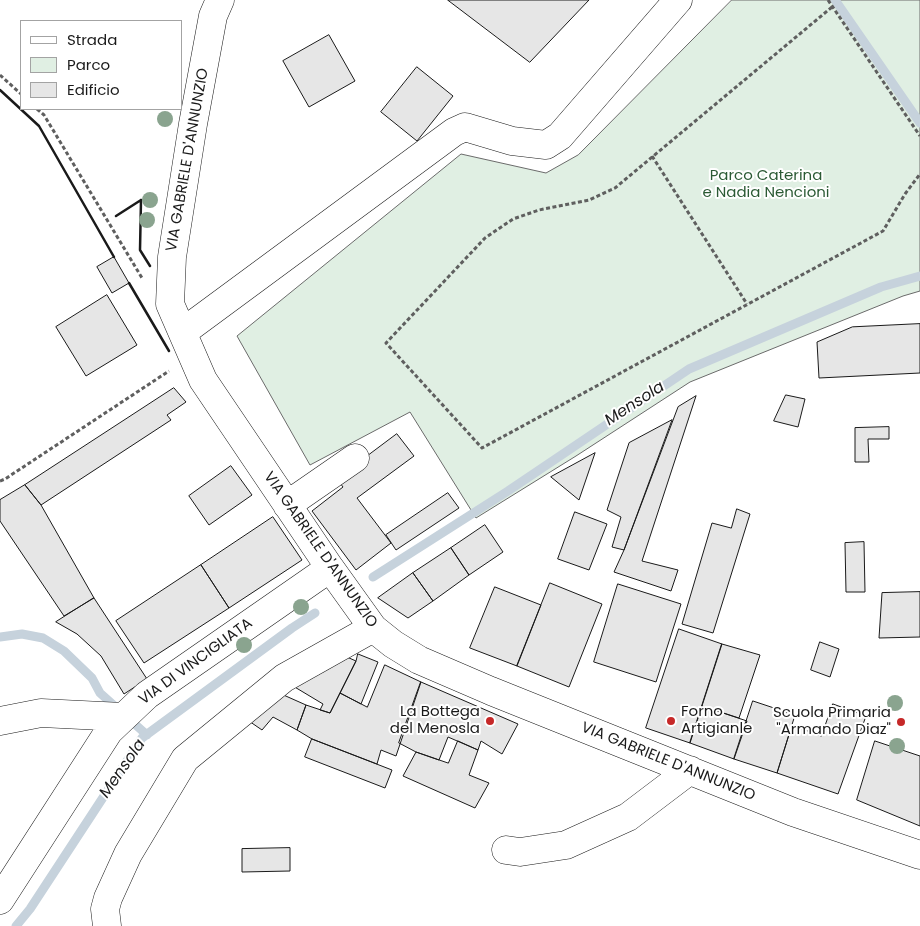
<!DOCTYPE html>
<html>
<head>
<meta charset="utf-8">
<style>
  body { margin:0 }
  #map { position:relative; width:920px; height:926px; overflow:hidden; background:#fff; font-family:Poppins,sans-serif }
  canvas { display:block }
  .legend { position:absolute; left:20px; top:20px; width:162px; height:90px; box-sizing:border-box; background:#fff; border:1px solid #a3a3a3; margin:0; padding:6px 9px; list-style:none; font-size:15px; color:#1a1a1a }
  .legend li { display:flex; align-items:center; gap:10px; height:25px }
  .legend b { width:25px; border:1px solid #a3a3a3 }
</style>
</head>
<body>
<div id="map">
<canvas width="920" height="926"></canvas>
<ul class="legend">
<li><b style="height:6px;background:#fff"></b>Strada</li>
<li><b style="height:14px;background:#e0efe3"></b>Parco</li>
<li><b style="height:14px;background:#e6e6e6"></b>Edificio</li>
</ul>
</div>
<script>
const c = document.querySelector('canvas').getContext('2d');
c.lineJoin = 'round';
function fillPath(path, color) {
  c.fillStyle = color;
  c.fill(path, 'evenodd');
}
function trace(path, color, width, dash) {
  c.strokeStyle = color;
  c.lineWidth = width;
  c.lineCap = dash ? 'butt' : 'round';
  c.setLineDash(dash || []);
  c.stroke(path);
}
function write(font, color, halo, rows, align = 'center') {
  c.font = font + ' Poppins,sans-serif';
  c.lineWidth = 4;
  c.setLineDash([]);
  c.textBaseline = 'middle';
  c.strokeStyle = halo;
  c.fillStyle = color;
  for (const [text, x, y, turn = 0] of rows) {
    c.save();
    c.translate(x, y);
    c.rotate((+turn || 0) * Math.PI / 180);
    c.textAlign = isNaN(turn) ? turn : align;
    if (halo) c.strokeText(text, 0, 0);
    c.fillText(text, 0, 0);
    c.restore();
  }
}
const green = new Path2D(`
  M732,0H920V291L903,296L690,382L576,456L476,518L410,412L310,465L237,336L461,154L546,173L578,155Z`);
fillPath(green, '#e0efe3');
trace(green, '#6a6a6a', 1);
trace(new Path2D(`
  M835,0L920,123
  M373,577L508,491L689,369L881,287L920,276
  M0,637L22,634L43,638L64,651L92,678L100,693L147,735
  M16,926L30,909L142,738L292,628L315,613`), '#c6d2dc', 9);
const building = new Path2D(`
  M448,0H589L530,62Z
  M329,35L355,81L309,107L283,61Z
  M417,67L453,96L417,141L381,112Z
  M114,257L129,283L112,293L97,267Z
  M107,295L137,345L86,376L56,327Z
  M920,324V373L819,378L817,342L852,327Z
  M174,388L186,402L167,415L171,420L41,505L25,485Z
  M786,395L805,399L798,427L774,421Z
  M696,396L642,561L678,570L671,591L614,572L624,550L678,407Z
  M672,420L624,550L612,547L621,517L607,510L629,443Z
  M889,427V439H868L869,462H855V428Z
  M397,434L414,456L357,498L391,543L356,570L312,511L343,487L337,479Z
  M595,453L579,500L551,477Z
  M231,466L252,495L209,525L189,496Z
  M25,485L41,505L94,598L64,616L0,521V500Z
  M448,493L459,508L396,550L386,535Z
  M737,509L750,514L713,633L682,624L712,523L731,528Z
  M575,512L607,524L589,570L558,559Z
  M273,517L302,560L229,608L201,565Z
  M485,525L503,552L469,575L451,548Z
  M864,542L865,592H846L845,543Z
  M451,548L469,575L433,601L413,573Z
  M201,565L229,608L144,663L116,621Z
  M413,573L433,601L408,618L378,598Z
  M550,583L602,604L569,687L517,666Z
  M618,584L681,604L656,682L594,662Z
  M495,587L541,605L517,666L470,648Z
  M920,592V637L879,638L882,593Z
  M94,598L147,679L124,694L101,656L77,634L56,622Z
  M679,629L722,644L690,743L646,728Z
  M820,642L839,649L830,677L811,670Z
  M722,644L760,655L739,718L702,706Z
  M340,654L356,661L330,713L320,710L323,704L293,686Z
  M358,654L378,662L361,704L340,693L356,661Z
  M385,665L421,682L396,756L381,750L377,764L312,739L297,730L306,705L330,713L340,693L367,707Z
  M421,682L518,724L502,754L481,741L478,750L448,737L439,760L416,752L399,743Z
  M279,693L306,705L297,730L273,717L262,730L246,719Z
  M753,701L795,715L777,773L734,759Z
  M833,704L866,716L838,794L777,773L792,725L821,736Z
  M702,706L747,721L734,759L690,743Z
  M312,739L392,770L385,788L305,757Z
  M458,741L478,750L469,775L489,783L475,808L403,776L416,752L448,763Z
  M875,741L920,756V826L857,800Z
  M290,848V871L242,872V849Z`);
fillPath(building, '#e6e6e6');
trace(building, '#1a1a1a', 1);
const minor = new Path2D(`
  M220,0L213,16L193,124L172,257L170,304L203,380L330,568L373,628L393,644L419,660L491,691L793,812L920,855
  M183,332L454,132L465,127L512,141L546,145L560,136L678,0
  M287,505L355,458
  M0,721L41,713L123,717
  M506,850L520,852L566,845L628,817L690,770
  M0,900L109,731L147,695L330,568
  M107,926L105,909L108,898L128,854L185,759L284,678L373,628`);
trace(minor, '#1a1a1a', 29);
trace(new Path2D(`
  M828,0L920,136
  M832,7L615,188L589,200L539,210L513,219L485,238L386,343L482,448L883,231L905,194L920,174
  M0,75L21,94
  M37,109L44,115L142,278
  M652,156L747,304
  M0,481L5,479L169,371`), '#5f5f5f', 3, [4, 2.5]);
trace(minor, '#fff', 28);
trace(new Path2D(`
  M0,90L39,126L114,257
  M141,200L140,250L150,266
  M116,216L141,200
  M129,283L169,351`), '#1a1a1a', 2.5);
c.fillStyle = '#8aa48f';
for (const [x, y] of [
  [165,119],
  [150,200],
  [147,220],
  [301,607],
  [244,645],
  [895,703],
  [897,746]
]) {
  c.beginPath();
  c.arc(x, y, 8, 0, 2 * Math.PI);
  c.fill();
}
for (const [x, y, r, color] of [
  [490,721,5,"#c62828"],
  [671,721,5,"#c62828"],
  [901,722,5,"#c62828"]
]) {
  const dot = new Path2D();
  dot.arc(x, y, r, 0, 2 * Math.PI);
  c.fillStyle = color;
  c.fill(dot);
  trace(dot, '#fff', 2);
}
write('15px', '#1a1a1a', '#fff', [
  ["VIA GABRIELE D'ANNUNZIO",188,160,-80],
  ["VIA GABRIELE D'ANNUNZIO",320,550,55],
  ["VIA DI VINCIGLIATA",196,662,-36],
  ["VIA GABRIELE D'ANNUNZIO",668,762,22]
]);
write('15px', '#2b5a34', '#fff', [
  ["Parco Caterina",766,176],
  ["e Nadia Nencioni",766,193]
]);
write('15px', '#1a1a1a', '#fff', [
  ["La Bottega",480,712],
  ["del Menosla",480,729],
  ["Forno",681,712,"left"],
  ["Artigianle",681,729,"left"],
  ["Scuola Primaria",891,713],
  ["\"Armando Diaz\"",891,730]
], 'right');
write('italic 16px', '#1a1a1a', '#fff', [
  ["Mensola",635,404,-33],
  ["Mensola",123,769,-55]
]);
</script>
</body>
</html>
